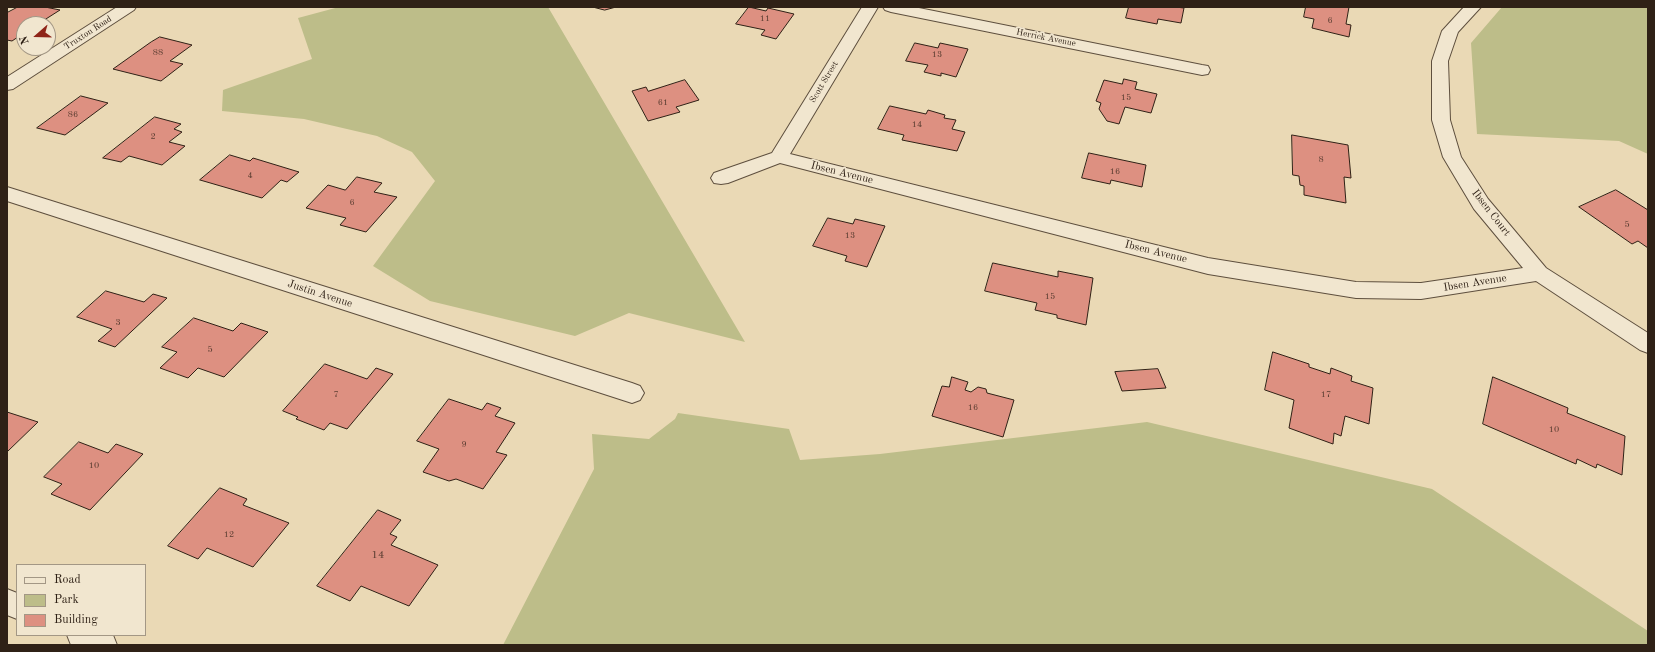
<!DOCTYPE html>
<html>
<head>
<meta charset="utf-8">
<style>
  body { margin:0 }
  #map { position:relative; width:1655px; height:652px; overflow:hidden; background:#ead9b5; font-family:"Old Standard TT",serif }
  canvas { display:block }
  .frame { position:absolute; inset:0; border:8px solid #2f2116; pointer-events:none }
  .legend { position:absolute; left:16px; top:564px; width:130px; height:72px; box-sizing:border-box; background:#f1e6cf; border:1px solid #a39785; margin:0; padding:5px 7px; list-style:none; font-size:12px; color:#2f2116 }
  .legend li { display:flex; align-items:center; gap:8px; height:20px }
  .legend b { width:20px; border:1px solid #a39785 }
  .north { position:absolute; left:16px; top:16px; width:40px; height:40px; box-sizing:border-box; background:#f1e6cf; border:1px solid #a39785; border-radius:50%; rotate:250deg; font-size:11px; font-weight:700; line-height:16px; text-align:center; color:#2f2116 }
  .north::after { content:''; display:block; margin:auto; width:14px; height:18px; background:#8f2418; clip-path:polygon(50% 0,100% 100%,50% 72%,0 100%) }
</style>
</head>
<body>
<div id="map">
<canvas width="1655" height="652"></canvas>
<div class="frame"></div>
<ul class="legend">
<li><b style="height:5px;background:#f1e6cf"></b>Road</li>
<li><b style="height:11px;background:#bdbd89"></b>Park</li>
<li><b style="height:11px;background:#dd9081"></b>Building</li>
</ul>
<div class="north">N</div>
</div>
<script>
const c = document.querySelector('canvas').getContext('2d');
c.lineJoin = 'round';
function fillPath(path, color) {
  c.fillStyle = color;
  c.fill(path, 'evenodd');
}
function trace(path, color, width, dash) {
  c.strokeStyle = color;
  c.lineWidth = width;
  c.lineCap = dash ? 'butt' : 'round';
  c.setLineDash(dash || []);
  c.stroke(path);
}
function write(font, color, halo, rows, align = 'center') {
  c.font = font + ' "Old Standard TT",serif';
  c.lineWidth = 3.5;
  c.setLineDash([]);
  c.textBaseline = 'middle';
  c.strokeStyle = halo;
  c.fillStyle = color;
  for (const [text, x, y, turn = 0] of rows) {
    c.save();
    c.translate(x, y);
    c.rotate((+turn || 0) * Math.PI / 180);
    c.textAlign = isNaN(turn) ? turn : align;
    if (halo) c.strokeText(text, 0, 0);
    c.fillText(text, 0, 0);
    c.restore();
  }
}
fillPath(new Path2D(`
  M339,7H548L745,342L629,313L575,336L430,301L373,266L435,181L412,152L377,136L304,119L222,111L223,90L312,59L298,18Z
  M1502,7H1648V154L1619,141L1477,134L1471,43Z
  M678,413L789,429L800,460L880,454L1147,422L1432,489L1648,631V645H503L594,469L592,434L649,439L675,419Z`), '#bdbd89');
const building = new Path2D(`
  M18,7H45L60,10L38,24H24V33L12,41L7,40V13Z
  M593,7H616L605,10Z
  M749,7L766,11L768,8L794,14L776,39L761,35L765,30L736,24Z
  M1129,7H1176L1184,8L1181,23L1158,19L1157,24L1126,18Z
  M1306,7H1349L1346,24L1351,25L1349,37L1312,28L1314,19L1304,17Z
  M160,37L192,45L170,61L183,64L161,81L113,69L151,42Z
  M915,43L938,48L940,43L968,49L956,77L941,73V76L924,72L928,65L906,61Z
  M1124,79L1137,82L1135,89L1157,94L1151,113L1125,107L1119,124L1107,121L1099,109L1101,103L1096,101L1104,80L1122,84Z
  M685,80L699,100L676,107L680,112L648,121L632,91L646,87L648,91Z
  M81,96L108,103L65,135L37,128Z
  M890,106L926,114L928,110L945,115L944,118L956,120L952,129L965,132L957,151L902,140L904,135L878,129Z
  M155,117L181,124L174,129L182,132L169,142L185,146L162,165L129,156L121,162L103,158Z
  M1292,135L1348,145L1351,178L1344,177L1346,203L1304,195V186L1300,185L1299,176L1293,175Z
  M1089,153L1146,165L1142,187L1111,180L1110,184L1082,178Z
  M230,155L250,161L253,158L299,172L287,182L281,180L262,198L200,180Z
  M357,177L382,183L374,192L397,197L366,232L340,225L346,218L306,208L328,185L345,190Z
  M1616,190L1648,210V248L1638,241L1632,244L1579,207Z
  M828,218L853,224L855,219L885,226L867,267L845,261L847,256L813,246Z
  M993,263L1058,277V271L1093,278L1086,325L1057,318V315L1035,310L1037,303L985,291Z
  M106,291L144,302L153,294L167,298L115,347L98,341L112,329L77,317Z
  M194,318L233,331L241,323L268,332L224,377L198,368L188,378L160,368L177,352L162,347Z
  M1273,352L1309,364V367L1330,374L1331,368L1352,376L1351,381L1373,388L1369,424L1345,416L1341,436L1334,433L1333,444L1289,428L1294,400L1265,390Z
  M325,364L367,379L376,368L393,374L347,429L330,423L324,430L296,419L298,417L283,411Z
  M1158,369L1166,388L1122,391L1115,372Z
  M952,377L968,382L965,390L971,392L978,387L986,389L987,393L1014,400L1003,437L932,416L942,386L949,387Z
  M1493,377L1568,408L1567,413L1625,436L1622,475L1597,464L1596,468L1577,459L1576,464L1483,424Z
  M449,399L482,410L487,403L501,408L495,416L515,423L496,452L507,455L483,489L456,479L449,481L423,472L439,449L417,441Z
  M7,412L38,422L7,452Z
  M79,442L108,453L116,444L143,454L90,510L51,494L62,484L44,477Z
  M220,488L247,499L243,505L289,523L253,567L207,548L198,559L168,546Z
  M378,510L401,520L390,534L397,537L391,545L438,565L409,606L361,586L350,601L317,586Z`);
fillPath(building, '#dd9081');
trace(building, '#2f2116', 1);
const street = new Path2D(`
  M117,7H136L134,10L13,89L7,90V77Z
  M862,7H878L790,154L1208,258L1356,282L1421,283L1523,268L1474,209L1443,157L1432,120V61L1442,31L1464,7H1481L1458,32L1448,61L1450,120L1461,157L1488,199L1546,268L1648,333V353L1640,350L1536,281L1421,299L1356,298L1208,274L780,163L728,183L721,184L714,183L711,178L714,173L772,153Z
  M883,7H914L1202,65L1208,66L1210,70L1208,74L1202,75L891,12L885,10Z
  M7,187L632,383L640,386L644,393L640,400L632,403L7,201Z
  M7,589L17,593V619L7,615Z
  M67,635H113L117,645H71Z`);
trace(street, '#5e4f3e', 2);
fillPath(street, '#f1e6cf');
write('9px', '#5a3d31', null, [
  ["11",765,19],
  ["6",1330,21],
  ["88",158,53],
  ["13",937,55],
  ["15",1126,98],
  ["61",663,103],
  ["86",73,115],
  ["14",917,125],
  ["2",153,137],
  ["8",1321,160],
  ["16",1115,172],
  ["4",250,176],
  ["6",352,203],
  ["5",1627,225],
  ["13",850,236],
  ["15",1050,297],
  ["3",118,323],
  ["5",210,350],
  ["7",336,395],
  ["17",1326,395],
  ["16",973,408],
  ["10",1554,430],
  ["9",464,445],
  ["10",94,466],
  ["12",229,535]
]);
write('9px', '#2f2116', '#f1e6cf', [
  ["Truxton Road",88,33,-33],
  ["Herrick Avenue",1046,38,11],
  ["Scott Street",824,82,-59]
]);
write('11px', '#2f2116', '#f1e6cf', [
  ["Ibsen Avenue",842,173,14],
  ["Ibsen Court",1491,213,52],
  ["Ibsen Avenue",1156,252,14],
  ["Ibsen Avenue",1475,283,-9],
  ["Justin Avenue",320,294,18]
]);
write('11px', '#5a3d31', null, [
  ["14",378,555]
]);
</script>
</body>
</html>
